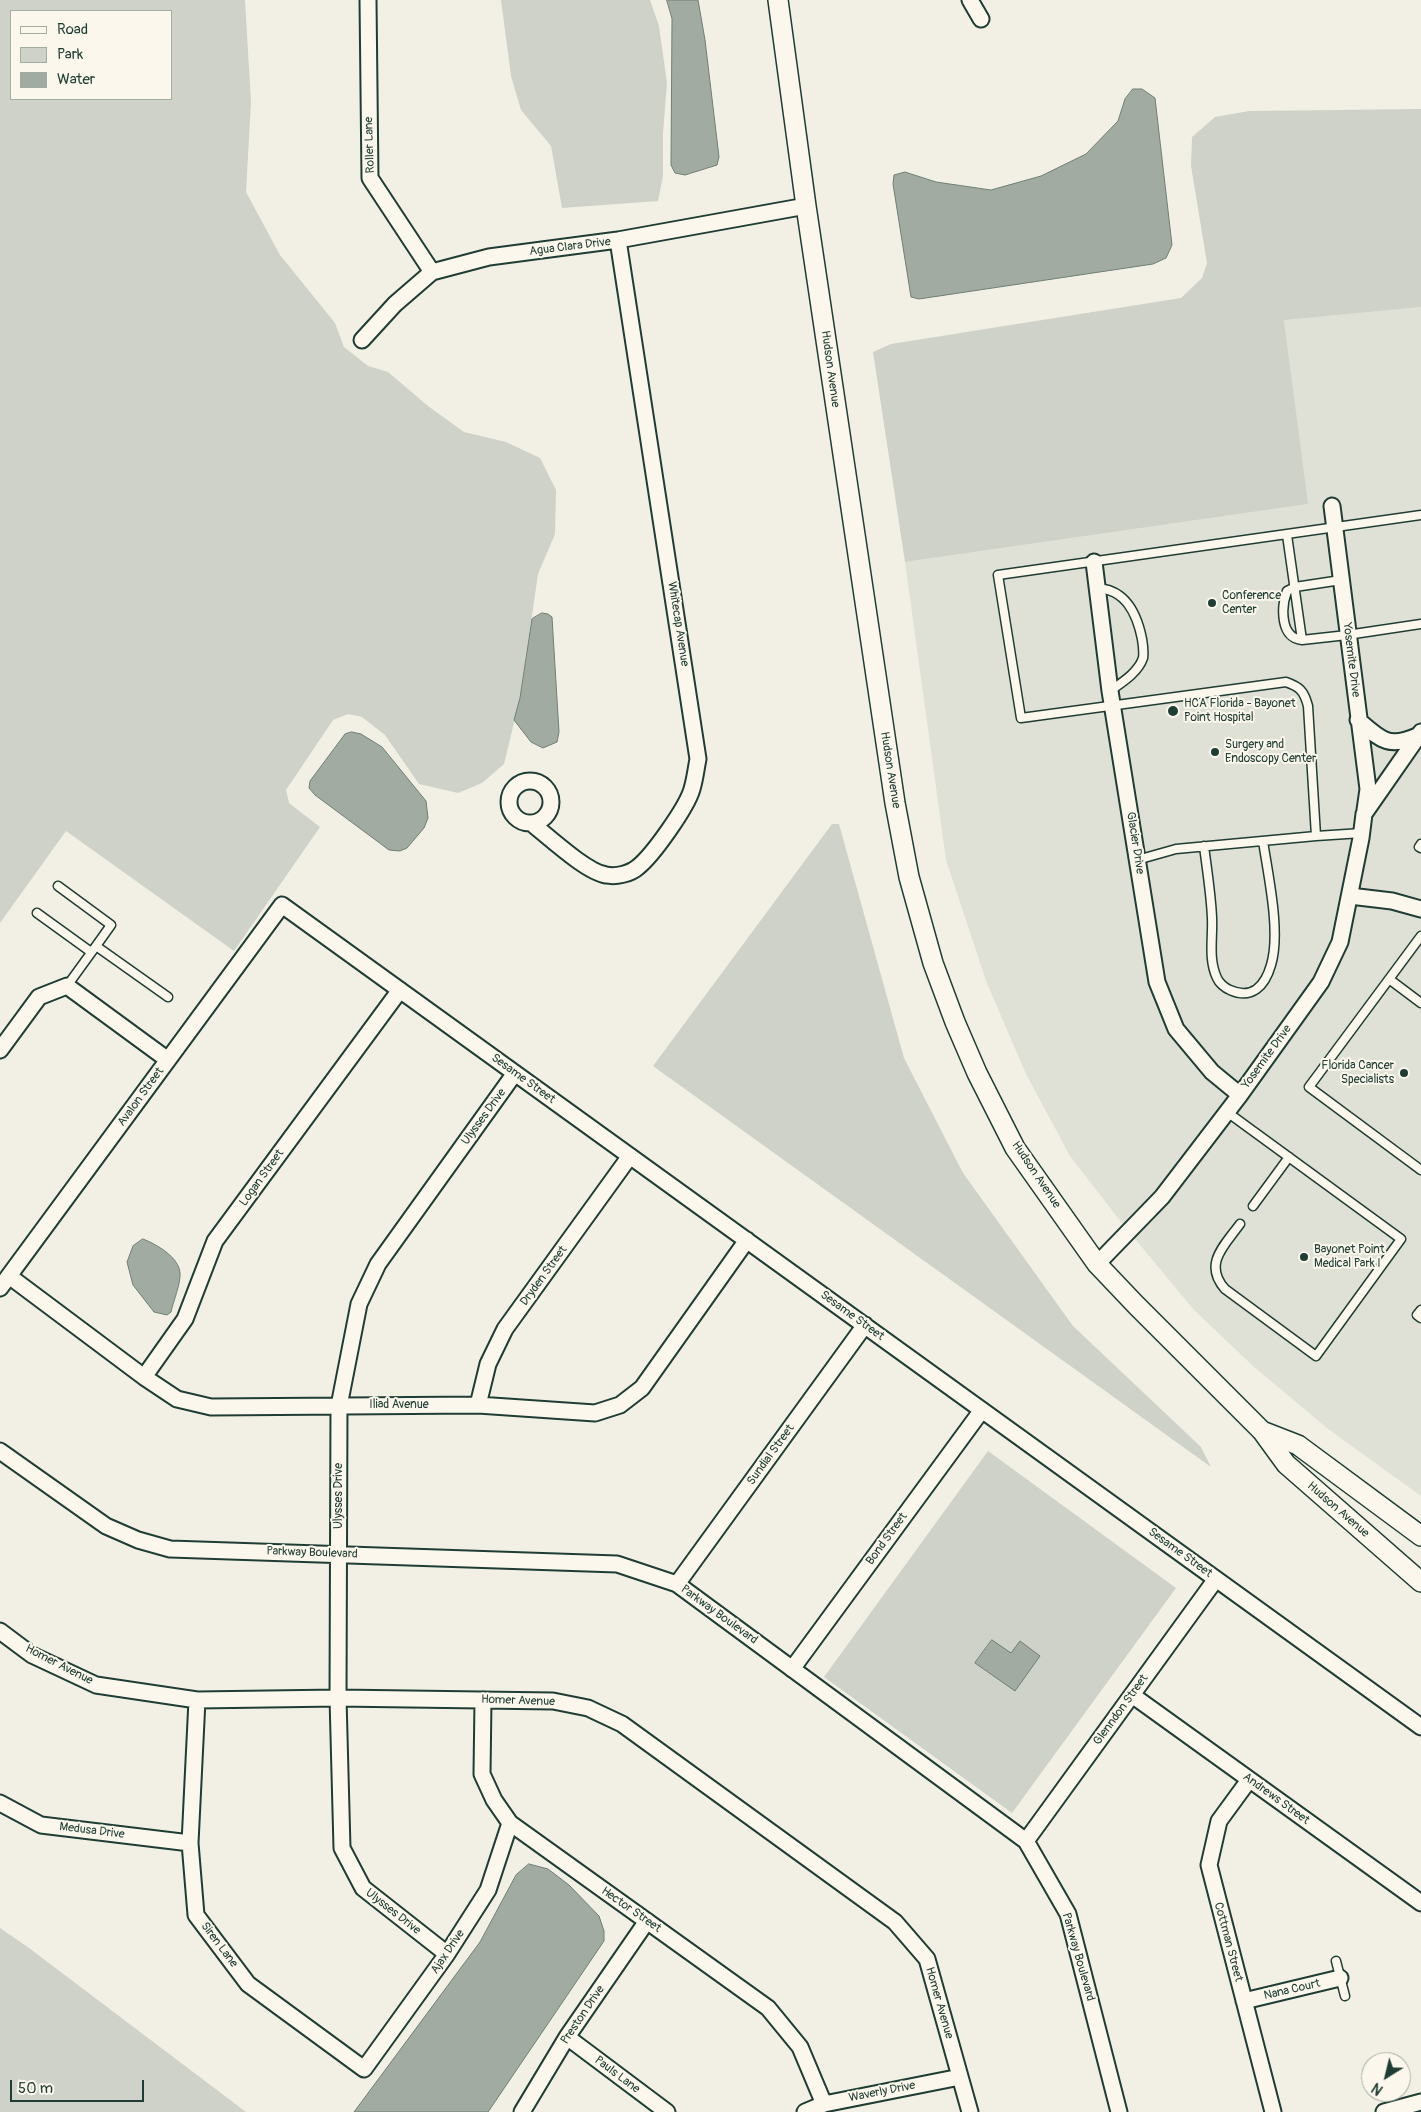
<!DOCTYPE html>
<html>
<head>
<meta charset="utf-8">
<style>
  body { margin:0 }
  #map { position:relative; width:1421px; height:2112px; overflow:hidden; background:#f2f0e5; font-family:Pangolin,sans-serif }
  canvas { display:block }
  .legend { position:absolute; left:10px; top:10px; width:162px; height:90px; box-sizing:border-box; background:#fbf7ec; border:1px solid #a3ada2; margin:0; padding:6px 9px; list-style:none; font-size:15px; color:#1f3d34 }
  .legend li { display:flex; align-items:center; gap:10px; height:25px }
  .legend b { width:25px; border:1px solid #a3ada2 }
  .north { position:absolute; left:1361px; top:2052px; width:50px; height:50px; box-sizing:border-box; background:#fbf7ec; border:1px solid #a3ada2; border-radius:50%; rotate:216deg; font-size:14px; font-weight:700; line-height:20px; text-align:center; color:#1f3d34 }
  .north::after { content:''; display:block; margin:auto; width:18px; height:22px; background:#1f3d34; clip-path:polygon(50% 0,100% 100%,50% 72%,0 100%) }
  .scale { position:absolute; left:10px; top:2080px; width:134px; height:22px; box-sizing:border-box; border:2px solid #1f3d34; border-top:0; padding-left:6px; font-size:15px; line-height:18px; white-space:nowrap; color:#1f3d34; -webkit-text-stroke:4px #fbf7ec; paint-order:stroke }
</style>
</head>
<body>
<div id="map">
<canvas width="1421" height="2112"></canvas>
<ul class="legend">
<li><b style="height:6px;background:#fbf7ec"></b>Road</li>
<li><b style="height:14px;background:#cfd2c8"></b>Park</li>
<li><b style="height:14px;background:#a2aba1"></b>Water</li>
</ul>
<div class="north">N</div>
<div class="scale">50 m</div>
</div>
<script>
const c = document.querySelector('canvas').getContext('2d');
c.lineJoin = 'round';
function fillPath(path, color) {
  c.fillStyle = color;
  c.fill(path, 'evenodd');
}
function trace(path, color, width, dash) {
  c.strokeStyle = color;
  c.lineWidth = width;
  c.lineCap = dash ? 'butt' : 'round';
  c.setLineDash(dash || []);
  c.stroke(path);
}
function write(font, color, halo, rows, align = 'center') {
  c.font = font + ' Pangolin,sans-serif';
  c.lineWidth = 4;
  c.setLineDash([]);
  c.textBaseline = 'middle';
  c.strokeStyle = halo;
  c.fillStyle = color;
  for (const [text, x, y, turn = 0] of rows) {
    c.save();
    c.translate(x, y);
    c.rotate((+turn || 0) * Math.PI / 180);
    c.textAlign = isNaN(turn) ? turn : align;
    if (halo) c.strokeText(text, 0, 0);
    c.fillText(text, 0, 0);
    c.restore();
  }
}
fillPath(new Path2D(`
  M1421,307V1496L1328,1429L1253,1366L1194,1310L1121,1222L1070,1156L1026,1074L986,981L946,860L905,562L1307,504L1284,319Z`), '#e0e1d6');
fillPath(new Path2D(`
  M0,0H245L251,102L246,192L280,255L335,323L344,347L368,366L388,372L428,406L464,432L506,442L540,458L556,490L555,534L538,574L520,698L504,764L482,783L458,793L419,784L385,735L362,717L348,714L333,720L286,790L289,803L320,827L234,951L66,831L0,923ZM11,11H171V99H11Z
  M501,0H650L659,26L667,83L663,133V176L658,201L562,208L551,146L521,110L511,76Z
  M1421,109V307L1284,320L1308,504L905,562L873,352L891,344L1181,298L1202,278L1207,263L1191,166L1192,137L1215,117L1249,111Z
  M832,824H839L904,1058L963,1173L1073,1326L1201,1447L1211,1467L653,1066Z
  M988,1451L1176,1588L1012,1813L824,1677Z
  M0,1928L29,1948L246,2112H0Z`), '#cfd2c8');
const water = new Path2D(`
  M667,0H698L705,40L719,157L717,165L685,175L675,173L671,165L672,19Z
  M1133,89H1142L1155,98L1172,245L1166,258L1153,264L919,299L911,297L893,184L894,175L905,172L936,182L991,190L1041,176L1086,154L1118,121L1125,99Z
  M542,613L548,614L552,617L559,732L557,742L543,748L531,742L514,720L520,698L532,619Z
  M352,732L361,734L382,747L426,801L428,818L424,828L407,848L400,851L389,850L315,795L309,788L310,781L345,734Z
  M143,1239C156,1244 179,1257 180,1273C181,1283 173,1302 171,1312L167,1315L154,1312L133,1285L127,1262L133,1246Z
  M992,1640L1011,1653L1020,1641L1040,1656L1015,1691L975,1663Z
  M529,1864L548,1869L569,1885L599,1916L604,1931V1941L488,2112H354L480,1942L516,1875Z`);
fillPath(water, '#a2aba1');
trace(water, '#6e7f75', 1);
const service = new Path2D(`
  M1287,535L1302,640L1347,635L1421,624
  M1096,588C1126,589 1137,614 1142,639C1143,645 1144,652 1143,658C1138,673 1121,683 1110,691
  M1302,640C1280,638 1281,607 1287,591L1295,587L1341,580
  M1362,833L1316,836L1308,706C1304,691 1300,687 1286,682L1021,718L998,575L1421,515
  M1421,844L1419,847L1421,848
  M1204,846C1207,870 1211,894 1212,918C1213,938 1208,959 1217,978C1219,983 1225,988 1230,990C1252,1000 1265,986 1271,965C1281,932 1268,875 1263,841
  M1137,860L1176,849L1316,836
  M58,886L111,925L96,946
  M37,913L91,952
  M1421,936L1309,1087L1421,1170
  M1389,979L1421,1003
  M67,986L96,946L168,997
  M1227,1112L1401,1239L1316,1356L1225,1289C1203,1264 1224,1246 1240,1224
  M1253,1206L1289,1157
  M1421,1310L1417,1315L1421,1318
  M1336,1961L1345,1996`);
const minor = new Path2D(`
  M368,0L370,178L432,272
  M970,0L981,19
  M362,340L395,304L432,272L489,257L618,240L806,206
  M1332,506L1368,789L1365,810
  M1094,562L1110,691L1157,982L1176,1029L1212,1072L1240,1095
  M1358,720C1380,739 1388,749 1417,736
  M509 802a21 21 0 1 1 42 0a21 21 0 1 1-42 0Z
  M531,823C548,836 586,872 606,875C616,877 630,874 638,867C653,855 687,807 692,789C695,779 696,769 698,759L618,240
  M1350,896L1392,901L1421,909
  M0,1050L39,997L67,986L168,1060
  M1097,1264L1162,1197L1240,1095L1321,982L1340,942L1361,838L1364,814L1421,732
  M9,1276L144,1377L177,1399L211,1407L478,1405L595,1413L620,1405L642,1388L747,1240
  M0,1288L282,905L1421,1727
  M144,1377L185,1319L215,1241L400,990
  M478,1405L488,1364L505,1329L630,1156
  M0,1451L106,1526L138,1540L170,1549L617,1564L677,1584L1026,1841L1068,1914L1119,2112
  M677,1584L865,1325
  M0,1631L32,1655L96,1685L197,1700L338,1698L553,1701L588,1708L622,1724L895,1922L927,1959L970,2112
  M792,1669L982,1410
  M1132,1695L1421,1903
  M197,1700L190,1843L196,1915L248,1984L364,2069L447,1954L488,1890L510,1823
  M483,1700L482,1774L494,1800L510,1823L768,2008L800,2047L824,2104
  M1249,1780L1219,1821L1209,1865L1273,2112
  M0,1803L41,1825L190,1843
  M1026,1841L1216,1579
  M447,1954L363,1888L342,1848L338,1698L339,1406L359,1304L378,1264L515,1073
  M1244,2001L1340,1978
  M567,2037L667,2112
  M522,2112L567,2037L647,1921
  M805,2112L824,2104L960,2077
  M1384,2112L1421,2102`);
const tertiary = new Path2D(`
  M778,0L806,206L895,803L909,877L933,963L955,1022L977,1073L1015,1148L1097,1264L1136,1305L1262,1431L1286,1464L1421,1582
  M1262,1431L1298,1445L1421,1536`);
trace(service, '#1f3d34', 11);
trace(minor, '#1f3d34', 19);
trace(tertiary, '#1f3d34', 22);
trace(service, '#fbf7ec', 8);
trace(minor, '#fbf7ec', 15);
trace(tertiary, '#fbf7ec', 19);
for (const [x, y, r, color] of [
  [1212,603,5,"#1f3d34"],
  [1173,711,6,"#1f3d34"],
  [1215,752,5,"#1f3d34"],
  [1404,1073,5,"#1f3d34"],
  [1304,1257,5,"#1f3d34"]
]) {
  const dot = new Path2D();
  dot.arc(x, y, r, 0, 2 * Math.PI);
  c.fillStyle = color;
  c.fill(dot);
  trace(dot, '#fbf7ec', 2);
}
write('12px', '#1f3d34', '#fbf7ec', [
  ["Roller Lane",370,145,-92],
  ["Agua Clara Drive",570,247,-7],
  ["Hudson Avenue",830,369,82],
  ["Whitecap Avenue",678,624,81],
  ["Yosemite Drive",1351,660,83],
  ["Hudson Avenue",890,770,81],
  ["Glacier Drive",1135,843,81],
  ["Yosemite Drive",1267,1057,-54],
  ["Sesame Street",523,1079,36],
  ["Avalon Street",141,1097,-54],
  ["Ulysses Drive",484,1117,-54],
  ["Hudson Avenue",1036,1175,56],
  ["Logan Street",262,1178,-54],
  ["Dryden Street",544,1276,-54],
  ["Sesame Street",852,1316,36],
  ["Iliad Avenue",399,1405],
  ["Sundial Street",771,1455,-54],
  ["Ulysses Drive",339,1496,-90],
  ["Hudson Avenue",1338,1510,41],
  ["Bond Street",887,1539,-54],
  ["Parkway Boulevard",312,1553,2],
  ["Sesame Street",1180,1553,36],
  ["Parkway Boulevard",719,1615,36],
  ["Homer Avenue",59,1665,27],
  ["Homer Avenue",518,1701,2],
  ["Glenndon Street",1121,1710,-54],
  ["Andrews Street",1276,1799,36],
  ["Medusa Drive",92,1831,7],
  ["Hector Street",631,1910,35],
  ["Ulysses Drive",393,1912,38],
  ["Cottman Street",1228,1942,75],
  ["Siren Lane",219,1945,53],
  ["Ajax Drive",448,1952,-56],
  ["Parkway Boulevard",1078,1957,74],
  ["Nana Court",1292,1990,-13],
  ["Homer Avenue",939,2003,74],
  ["Preston Drive",583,2015,-56],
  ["Pauls Lane",617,2075,37],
  ["Waverly Drive",882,2092,-11]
]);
write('12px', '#1f3d34', '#fbf7ec', [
  ["Conference",1222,596],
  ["Center",1222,610],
  ["HCA Florida - Bayonet",1184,704],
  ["Point Hospital",1184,718],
  ["Surgery and",1225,745],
  ["Endoscopy Center",1225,759],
  ["Florida Cancer",1394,1066,"right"],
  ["Specialists",1394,1080,"right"],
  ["Bayonet Point",1314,1250],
  ["Medical Park I",1314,1264]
], 'left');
</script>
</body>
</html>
